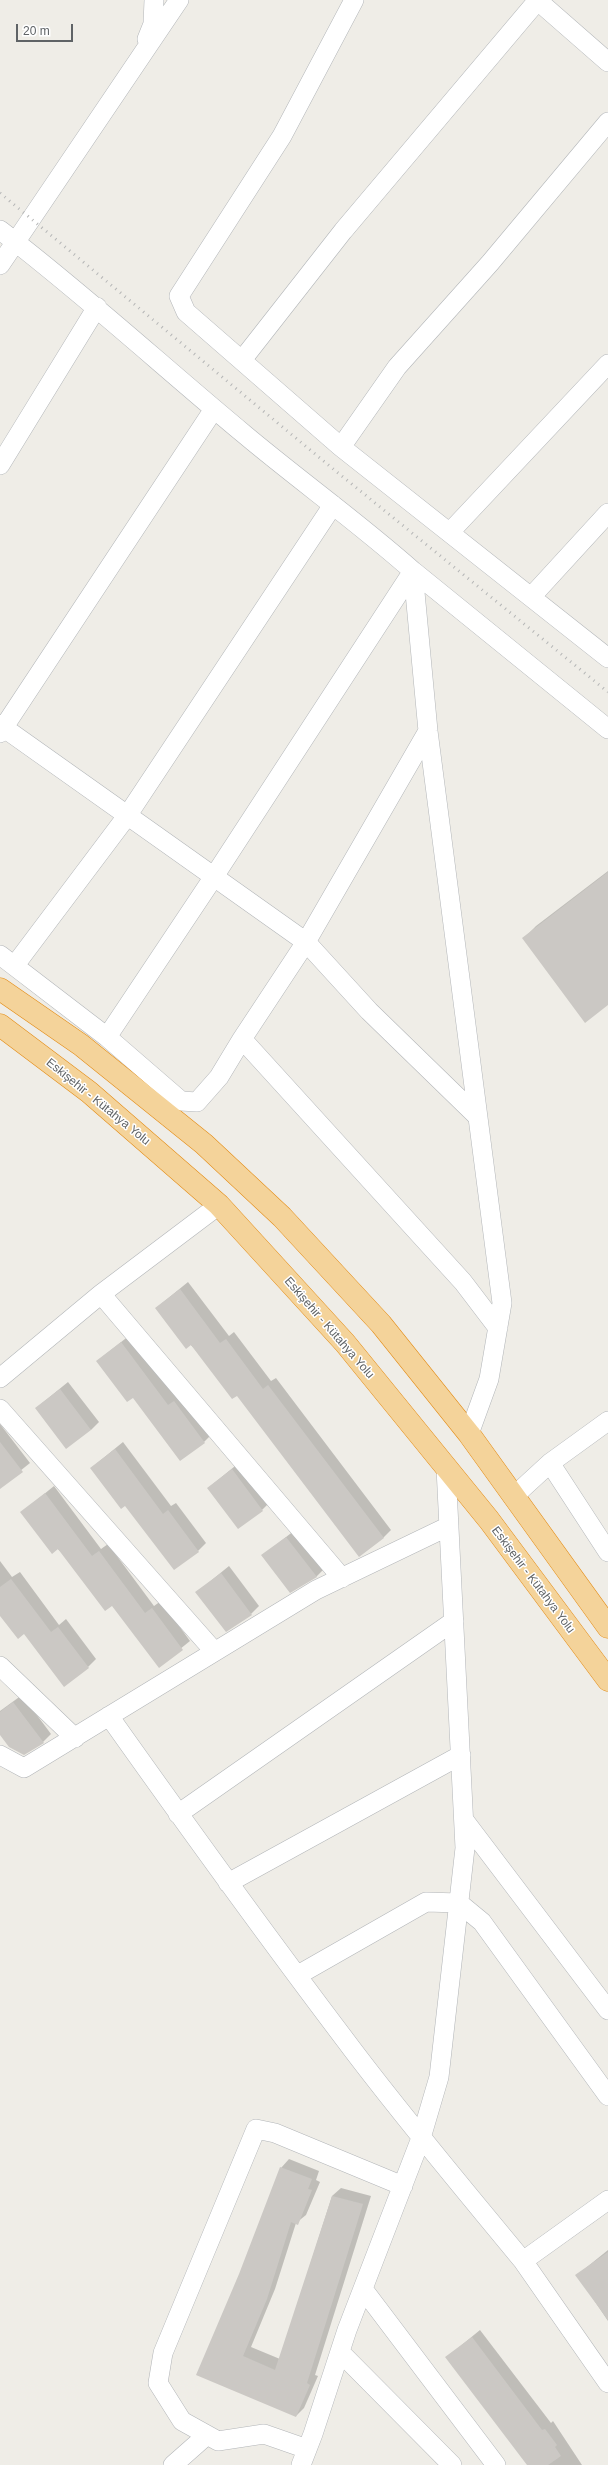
<!DOCTYPE html>
<html>
<head>
<meta charset="utf-8">
<style>
  body { margin:0 }
  #map { position:relative; width:608px; height:2465px; overflow:hidden; background:#efede7; font-family:Arial,sans-serif }
  canvas { display:block }
  .scale { position:absolute; left:16px; top:24px; width:57px; height:18px; box-sizing:border-box; border:2px solid #5f6366; border-top:0; padding-left:5px; font-size:12px; line-height:14px; white-space:nowrap; color:#5f6366; -webkit-text-stroke:3px #fff; paint-order:stroke }
</style>
</head>
<body>
<div id="map">
<canvas width="608" height="2465"></canvas>
<div class="scale">20 m</div>
</div>
<script>
const c = document.querySelector('canvas').getContext('2d');
c.lineJoin = 'round';
function fillPath(path, color) {
  c.fillStyle = color;
  c.fill(path, 'evenodd');
}
function trace(path, color, width, dash) {
  c.strokeStyle = color;
  c.lineWidth = width;
  c.lineCap = dash ? 'butt' : 'round';
  c.setLineDash(dash || []);
  c.stroke(path);
}
function write(font, color, halo, rows, align = 'center') {
  c.font = font + ' Arial,sans-serif';
  c.lineWidth = 3;
  c.setLineDash([]);
  c.textBaseline = 'middle';
  c.strokeStyle = halo;
  c.fillStyle = color;
  for (const [text, x, y, turn = 0] of rows) {
    c.save();
    c.translate(x, y);
    c.rotate((+turn || 0) * Math.PI / 180);
    c.textAlign = isNaN(turn) ? turn : align;
    if (halo) c.strokeText(text, 0, 0);
    c.fillText(text, 0, 0);
    c.restore();
  }
}
fillPath(new Path2D(`
  M608,871V1004L524,938L536,926Z
  M188,1282L229,1336L234,1332L271,1381L276,1378L391,1530L383,1538L237,1394L156,1308Z
  M130,1335L177,1398L182,1394L212,1434L204,1442L133,1397L97,1361Z
  M68,1382L99,1422L91,1430L36,1408Z
  M0,1424L30,1463L0,1487Z
  M123,1442L171,1506L176,1503L206,1543L198,1551L126,1505L91,1468Z
  M240,1462L270,1502L262,1510L208,1488Z
  M54,1486L101,1549L108,1544L154,1606L161,1601L190,1641L159,1666L112,1605L22,1512Z
  M295,1530L324,1569L316,1577L263,1555Z
  M0,1561L12,1577L20,1572L59,1625L66,1619L96,1659L88,1667L24,1632L0,1614Z
  M229,1566L259,1606L251,1614L197,1592Z
  M22,1695L51,1734L43,1742L24,1754L0,1734V1711Z
  M289,2159L319,2171L316,2180L320,2182L306,2215L296,2223L275,2289L251,2347L280,2359L332,2196L341,2188L371,2196L315,2375L318,2376L304,2408L296,2416L198,2375L240,2275L281,2168Z
  M608,2250V2321L577,2275Z
  M480,2330L551,2423L553,2421L582,2465H528L447,2357Z`), '#0003');
fillPath(new Path2D(`
  M608,872V1005L585,1023L522,938Z
  M180,1289L220,1343L226,1339L263,1389L268,1385L384,1538L359,1557L237,1396L232,1399L191,1345L186,1349L155,1308Z
  M121,1342L168,1405L174,1401L205,1443L180,1461L133,1398L127,1402L96,1361Z
  M60,1389L91,1430L66,1449L35,1408Z
  M0,1442L23,1472L0,1489Z
  M115,1449L163,1514L168,1510L199,1552L174,1570L125,1506L121,1509L90,1468Z
  M232,1469L263,1511L238,1529L207,1488Z
  M45,1493L92,1556L99,1551L145,1613L152,1608L183,1650L159,1668L112,1606L105,1611L58,1549L52,1554L20,1512Z
  M286,1537L317,1577L290,1593L261,1555Z
  M221,1573L252,1615L226,1632L195,1592Z
  M11,1579L51,1632L58,1627L89,1668L64,1687L24,1634L18,1639L0,1616V1587Z
  M13,1702L44,1743L24,1755L9,1747L0,1735V1712Z
  M280,2167L312,2179L308,2189L312,2190L298,2225L291,2222L267,2299L243,2356L275,2370L332,2196L363,2204L307,2383L310,2385L296,2417L196,2375L239,2274Z
  M608,2252V2320L575,2275Z
  M472,2337L542,2430L545,2429L557,2445L555,2447L561,2456L548,2465H527L445,2357Z`), '#cbc8c4');
const minor = new Path2D(`
  M354,0L282,136L179,296L186,312L341,447L608,658
  M537,0L608,62
  M147,39L153,24L154,0
  M0,230C84,294 162,366 244,434C300,481 359,523 413,571L213,878L107,1037
  M0,265L179,0
  M242,360L343,231L538,0
  M341,447L397,367L490,263L608,122
  M0,465L97,307
  M450,532L608,364
  M531,597L608,513
  M0,725L306,942L369,1011L478,1117
  M428,731L306,942L242,1039L463,1282L498,1328
  M0,733L214,409
  M0,955L107,1037L181,1101L197,1102L219,1077L242,1039
  M15,965L127,816L333,505
  M101,1294L342,1578
  M0,1378L101,1294L219,1205
  M0,1409L214,1651
  M469,1434L489,1379L502,1303L428,731L413,571L608,729
  M550,1463L608,1552
  M513,1497L550,1463L608,1421
  M0,1666L75,1738
  M109,1716C187,1826 265,1934 346,2041C402,2116 463,2188 523,2261L608,2200
  M0,1755L24,1768L316,1590L449,1526
  M178,1814L454,1621
  M464,1820L608,2010
  M228,1883L461,1755
  M298,1975L426,1902L459,1903L482,1922L608,2096
  M523,2261L608,2383
  M363,2289L496,2465
  M340,2352L452,2465
  M307,2449L264,2434L218,2441L182,2421L158,2383L163,2353L256,2129L275,2133L403,2186
  M173,2465L207,2435
  M301,2465L313,2434L347,2330L421,2138L439,2077L465,1848L446,1468`);
const highway = new Path2D(`
  M0,989L81,1045L204,1144L282,1217L381,1324L469,1434L608,1627
  M0,1025L89,1092L219,1205L345,1343L489,1520L608,1680`);
trace(minor, '#b2b5b8', 20);
trace(highway, '#e38b14', 23);
trace(minor, '#fff', 19);
trace(highway, '#f4d39a', 22);
trace(new Path2D(`
  M0,193L332,468L608,692`), '#b5b6b6', 3, [1, 5]);
write('12px', '#5f6366', '#fff', [
  ["Eskişehir - Kütahya Yolu",98,1102,39],
  ["Eskişehir - Kütahya Yolu",329,1328,49],
  ["Eskişehir - Kütahya Yolu",533,1580,53]
]);
</script>
</body>
</html>
